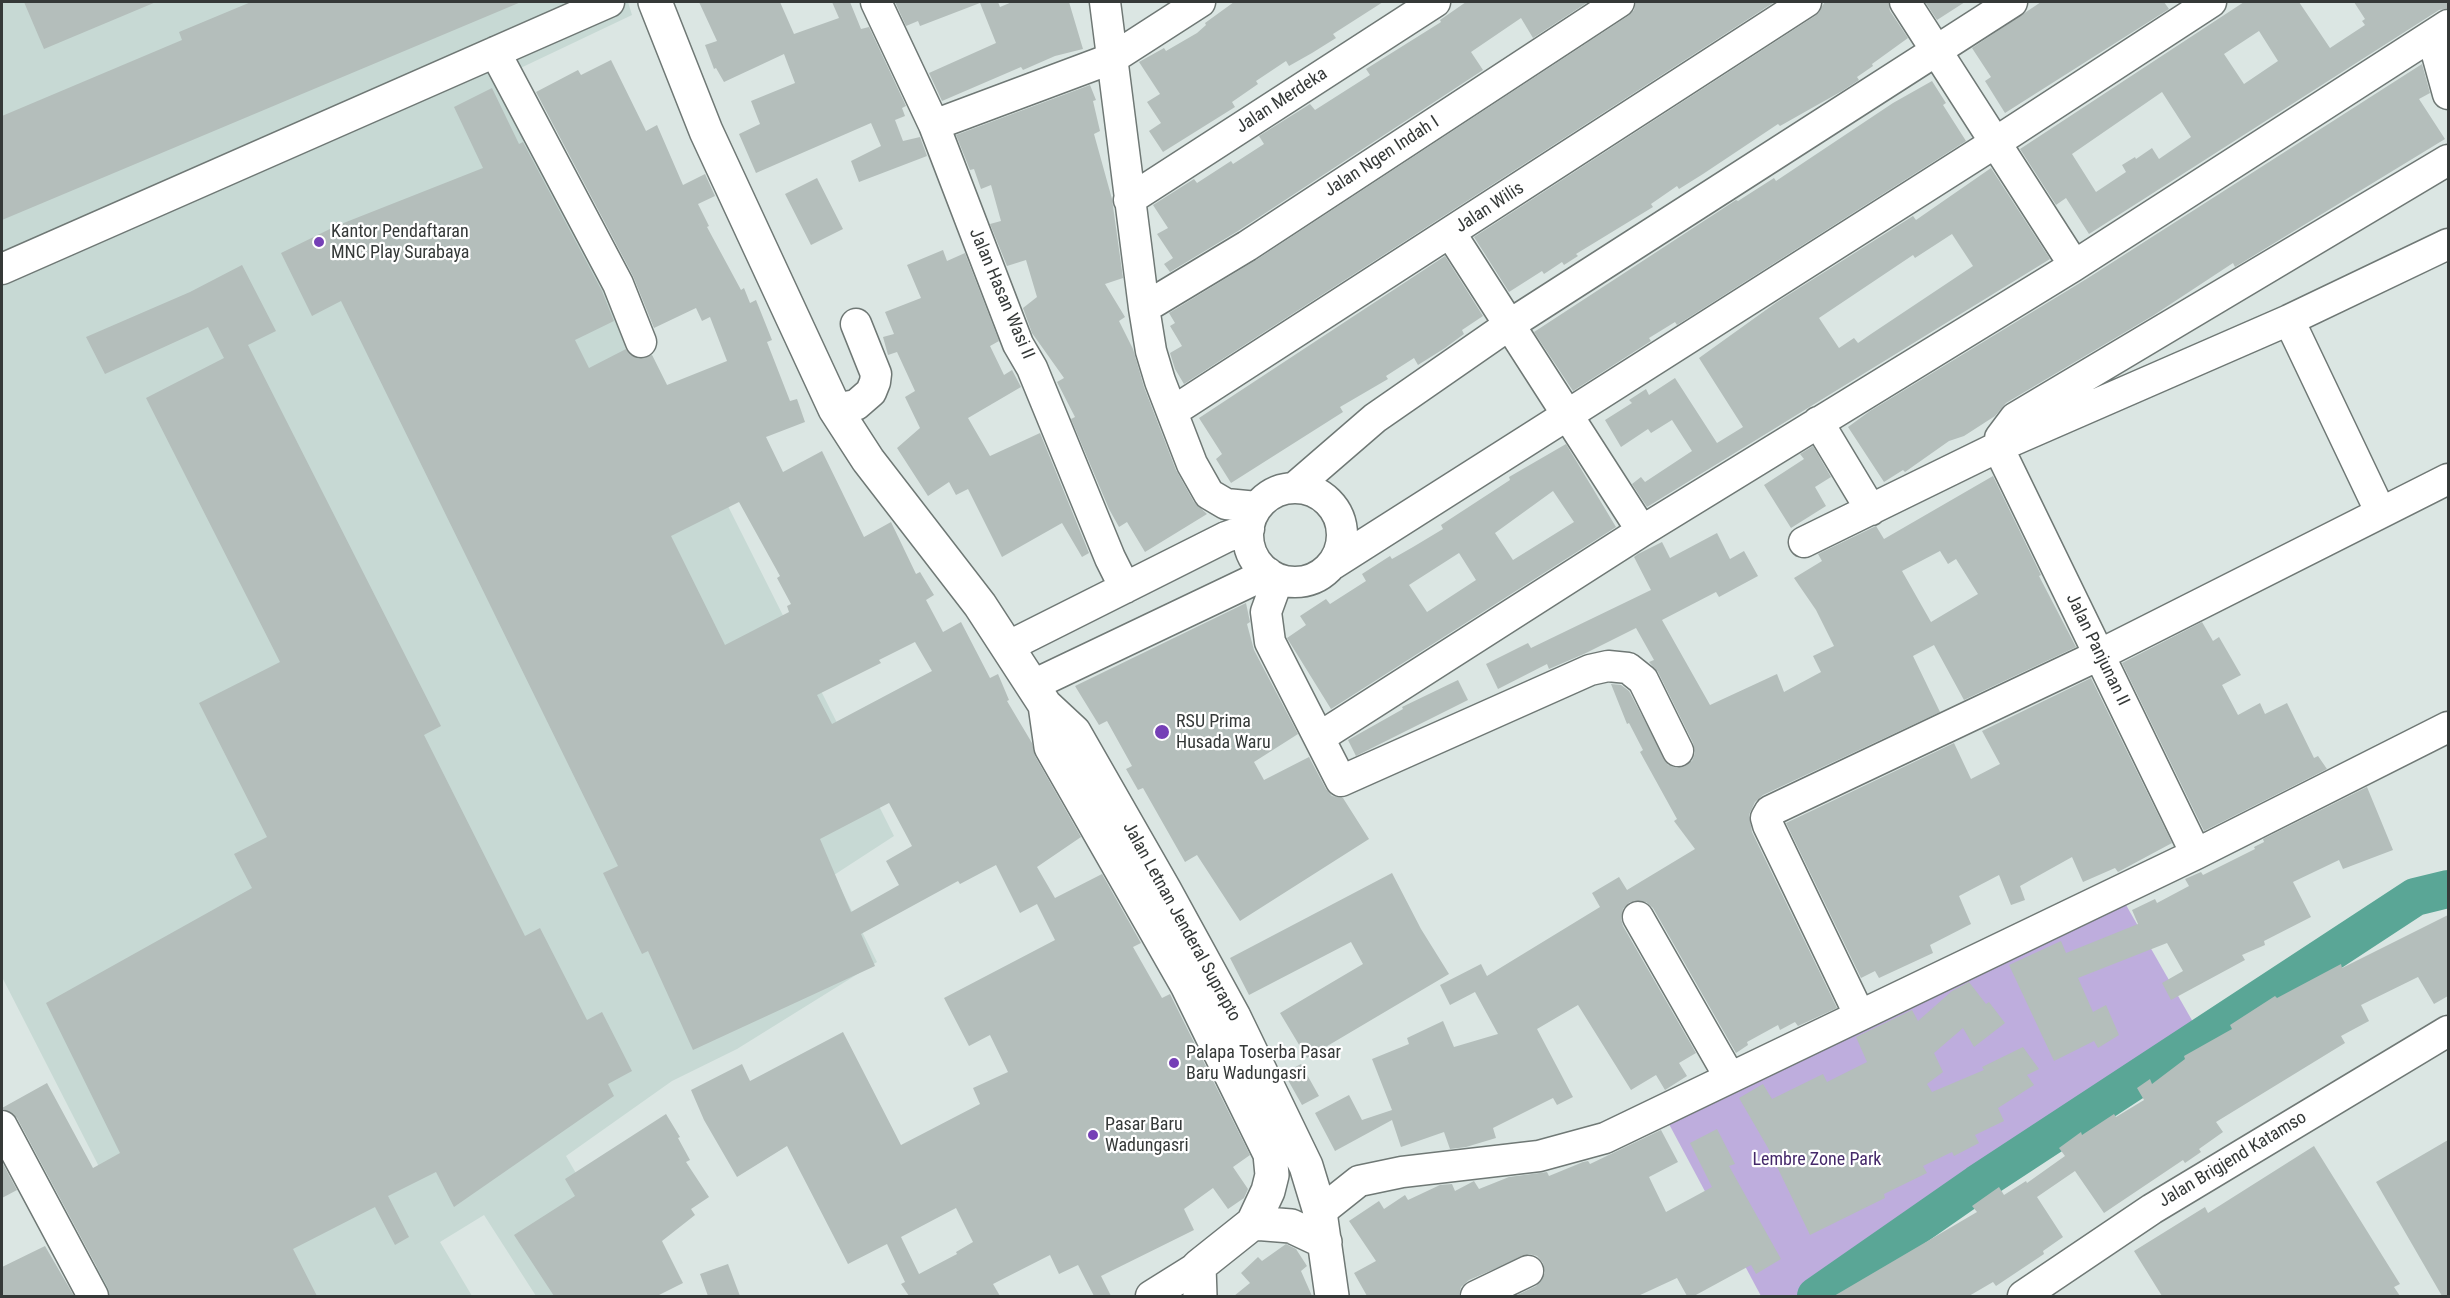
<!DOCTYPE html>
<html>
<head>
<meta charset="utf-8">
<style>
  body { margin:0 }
  #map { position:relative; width:2450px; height:1298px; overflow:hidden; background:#dbe6e3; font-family:"Roboto Condensed",sans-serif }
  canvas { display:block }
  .frame { position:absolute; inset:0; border:3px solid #353938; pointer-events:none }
</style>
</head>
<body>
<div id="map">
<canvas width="2450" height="1298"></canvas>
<div class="frame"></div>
</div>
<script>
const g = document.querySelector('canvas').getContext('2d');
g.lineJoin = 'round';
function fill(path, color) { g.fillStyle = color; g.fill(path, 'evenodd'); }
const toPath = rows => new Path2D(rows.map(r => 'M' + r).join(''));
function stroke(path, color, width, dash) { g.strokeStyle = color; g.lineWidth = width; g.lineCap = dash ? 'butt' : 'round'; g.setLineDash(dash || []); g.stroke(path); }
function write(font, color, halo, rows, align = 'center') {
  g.font = font + ' "Roboto Condensed",sans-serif'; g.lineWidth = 4.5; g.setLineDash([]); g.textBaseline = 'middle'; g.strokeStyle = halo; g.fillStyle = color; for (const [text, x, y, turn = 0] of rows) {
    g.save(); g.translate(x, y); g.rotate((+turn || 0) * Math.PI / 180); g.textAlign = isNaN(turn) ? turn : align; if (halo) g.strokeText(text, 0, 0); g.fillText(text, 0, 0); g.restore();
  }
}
fill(toPath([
  [2,2,628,2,632,15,510,73,894,836,834,875,877,962,737,1049,672,1081,566,1156,646,1294,643,1296,536,1296,484,1215,440,1242,472,1296,108,1296,93,1270,136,1239,2,977]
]), '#c7d9d4');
fill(toPath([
  [2118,891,2201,1036,1814,1296,1761,1296,1662,1111]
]), '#beaddd');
stroke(toPath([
  [1816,1296,1977,1184,2415,897,2448,889]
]), '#5aa696', 38);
fill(toPath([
  [24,2,156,2,44,49],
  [251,2,521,2,2,220,2,116,182,40,179,32],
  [699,2,780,2,794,34,839,18,832,2,850,2,861,29,869,27,906,106,902,108,905,116,895,120,903,141,920,137,927,156,859,182,851,161,881,146,871,123,756,173,739,134,760,124,751,101,795,83,784,54,724,82,716,68,714,69,705,45,717,41],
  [895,2,998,2,1000,7,1012,2,1069,2,1083,49,1055,56,1023,70,1021,67,942,101,929,73,996,43,980,3,920,26,918,21,906,26],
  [1234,2,1383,2,1333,34,1336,38,1312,53,1289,66,1286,61,1256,81,1258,84,1232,102,1235,107,1163,152,1149,131,1161,123,1147,102,1160,94,1139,62,1164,48,1166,51,1197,33,1206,25,1205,23],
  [1466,2,1588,2,1533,38,1521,18,1471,52,1483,70,1238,231,1170,272,1164,264,1173,258,1157,234,1168,228,1153,205,1194,179,1197,183,1231,161,1233,164,1264,144,1259,136,1310,104,1315,110,1370,75,1366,69,1441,22,1440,20],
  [1636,2,1773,3,1184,384,1175,369,1170,353,1182,346,1170,326,1175,323,1169,313,1256,260,1628,16,1634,10],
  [1825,2,1888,2,1890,11,1908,38,1872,64,1873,66,1857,77,1859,80,1842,91,1780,126,1778,124,1703,174,1679,189,1677,186,1651,204,1653,207,1576,254,1578,256,1564,265,1562,262,1544,274,1542,271,1509,292,1474,237,1815,16],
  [1925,2,1965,2,1937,20],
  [2041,2,2164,2,2169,9,2005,113,1985,81,1991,77,1972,48],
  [2244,2,2299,2,2330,48,2365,25,2362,21,2365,19,2354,2,2448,2,2448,8,2439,10,2089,234,2066,198,2056,205,2020,149],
  [2259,31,2278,61,2244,84,2224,54],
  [2162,92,2191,137,2159,159,2152,148,2136,159,2135,157,2122,165,2126,172,2096,192,2072,154],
  [611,60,646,131,657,125,683,185,705,174,715,196,698,204,709,226,707,227,741,290,744,288,750,303,756,300,772,340,767,342,790,401,797,399,805,422,766,437,783,472,822,451,864,537,891,522,916,574,920,572,934,595,926,600,943,632,961,622,990,678,998,674,1009,700,1007,701,1032,743,1035,756,1081,837,1037,867,1055,898,1102,874,1141,943,1133,947,1162,998,1170,994,1250,1155,1233,1167,1248,1189,1244,1198,1228,1209,1213,1188,1184,1209,1194,1230,1101,1276,1111,1296,1094,1296,1078,1265,1059,1274,1050,1255,993,1284,1000,1296,909,1296,901,1284,905,1282,887,1244,848,1264,787,1146,737,1177,704,1120,691,1090,742,1064,750,1081,843,1032,901,1145,980,1104,973,1088,1008,1072,990,1035,969,1046,944,998,1055,940,1037,904,1020,913,996,865,960,884,958,881,861,934,875,966,693,1050,648,951,642,954,603,873,618,866,341,301,312,316,281,253,336,226,483,168,454,107,492,88,519,144,523,142,602,291,614,321,575,340,589,368,626,349,638,359,652,355,667,385,727,361,710,317,702,321,696,308,654,328,633,276,536,92,578,70,581,75],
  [739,502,780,576,777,578,791,604,787,606,789,612,725,645,671,536],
  [915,642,932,671,832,724,817,695,881,663,879,660],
  [889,803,912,846,886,861,899,885,851,912,820,839],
  [956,1208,973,1242,956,1252,957,1254,919,1274,901,1237],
  [2422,64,2430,93,2419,99,2445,139,2235,267,2233,263,2154,315,2006,403,1995,416,1964,436,1949,441,1905,472,1903,470,1884,482,1848,427,1870,411,2088,278],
  [1932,81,1946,103,1943,105,1966,141,1677,325,1675,322,1649,338,1651,341,1573,391,1534,332,1736,200,1738,201,1774,178,1776,181,1893,103],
  [1090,85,1096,100,1093,101,1100,131,1094,134,1112,199,1123,278,1105,284,1125,317,1119,321,1133,349,1144,387,1176,470,1194,502,1207,514,1145,552,1127,522,1119,527,1109,509,1071,419,1075,417,1057,382,1064,378,1032,333,1023,308,1037,297,1026,260,1007,266,990,224,1001,221,991,185,981,189,974,169,970,170,956,135],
  [1991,168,2050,259,1647,507,1632,484,1641,477,1645,482,1692,451,1672,420,1651,433,1648,429,1621,447,1605,420,1632,403,1629,400,1646,389,1649,395,1675,378,1717,443,1743,427,1699,358,1777,302,1913,216,1916,220],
  [1952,234,1973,266,1871,334,1858,343,1854,338,1839,348,1819,318,1913,255,1915,258],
  [817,178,843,229,811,245,785,194],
  [943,250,947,261,965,253,999,341,990,346,1004,375,1012,370,1021,387,968,418,990,456,1040,433,1089,553,1082,557,1062,523,1002,557,968,489,956,495,949,482,928,496,897,448,920,428,905,397,915,391,897,352,888,355,883,337,894,334,885,312,921,298,907,265],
  [1445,256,1483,316,1462,330,1464,334,1445,348,1418,365,1414,358,1386,376,1388,379,1340,407,1343,412,1231,483,1216,459,1222,454,1199,418],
  [242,265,276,331,248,345,441,726,424,735,525,936,540,928,587,1020,602,1012,632,1071,608,1084,614,1096,454,1207,436,1172,388,1196,409,1237,395,1245,375,1207,293,1249,317,1296,110,1296,108,1288,17,1118,2,1108,47,1083,93,1168,120,1153,46,1003,252,888,234,854,267,837,199,703,280,662,146,398,224,358,208,327,105,374,86,337,190,292],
  [1566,444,1616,527,1331,709,1287,638,1306,625,1300,616,1326,599,1330,604,1366,581,1362,574,1390,556,1392,559,1413,547,1443,529,1441,525,1510,480,1509,477],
  [1553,491,1574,522,1513,560,1495,533],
  [1459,553,1476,580,1427,612,1409,585],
  [1813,446,1831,477,1815,487,1826,506,1791,528,1764,485,1804,459,1800,454],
  [1993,476,2041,575,2039,576,2076,647,1964,700,1934,645,1913,656,1940,712,1763,795,1755,802,1749,815,1752,832,1837,1008,1798,1026,1795,1022,1780,1030,1778,1025,1747,1042,1748,1045,1736,1053,1653,908,1646,902,1630,902,1623,909,1621,918,1623,926,1696,1053,1679,1063,1687,1076,1665,1090,1656,1075,1631,1090,1578,1005,1537,1029,1573,1097,1557,1105,1553,1098,1493,1128,1496,1138,1466,1147,1450,1149,1444,1132,1401,1147,1392,1120,1335,1151,1315,1113,1349,1095,1362,1120,1392,1110,1372,1059,1409,1044,1407,1038,1443,1021,1454,1047,1498,1034,1475,992,1450,1005,1440,985,1481,964,1487,976,1600,907,1592,893,1619,877,1627,890,1695,849,1674,821,1677,819,1640,752,1643,750,1629,723,1627,724,1611,684,1621,685,1629,691,1668,765,1677,768,1692,761,1695,753,1693,743,1658,672,1649,662,1654,660,1636,628,1586,653,1549,669,1547,664,1498,689,1486,664,1528,643,1531,648,1651,590,1634,557,1638,554,1662,542,1670,558,1717,533,1730,559,1744,551,1758,576,1719,597,1716,592,1662,620,1710,705,1777,674,1784,692,1821,672,1813,656,1834,646,1816,610,1794,578,1822,561,1818,554,1876,526,1884,539],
  [1940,551,1948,564,1956,559,1978,594,1931,622,1902,571],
  [1246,603,1250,622,1247,624,1254,650,1298,734,1254,762,1264,780,1309,757,1326,789,1332,796,1343,798,1369,839,1240,921,1197,855,1185,862,1143,788,1138,790,1126,769,1132,766,1107,721,1099,725,1075,686],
  [2202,622,2213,641,2219,637,2241,675,2222,685,2238,715,2260,703,2265,714,2287,703,2314,758,2318,756,2327,769,2204,831,2122,663],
  [2091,678,2172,843,2118,872,2115,868,2083,882,2072,857,2020,886,2025,900,2011,905,1999,875,1959,896,1971,924,1930,945,1933,953,1879,978,1875,971,1861,978,1786,823,1954,743,1971,779,2000,764,1982,731],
  [1458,680,1468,700,1356,756,1348,740,1403,709,1402,707],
  [2367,787,2393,850,2343,869,2339,860,2293,882,2311,917,2264,941,2265,945,2242,955,2245,960,2171,1000,2162,983,2183,971,2167,943,2078,978,2093,1012,2106,1005,2119,1035,2098,1048,2094,1041,2054,1061,2009,965,2061,941,2066,953,2138,924,2132,910,2155,899,2157,903,2189,886,2185,879,2201,872,2203,875,2255,849,2254,847,2264,842,2263,839],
  [1392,873,1421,929,1449,974,1307,1058,1280,1013,1363,964,1351,942,1249,995,1230,958],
  [2448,915,2448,996,2434,1004,2418,977,2361,1005,2369,1021,2341,1036,2345,1043,2216,1122,2223,1132,2199,1149,2201,1152,2185,1163,2183,1160,2104,1213,2075,1171,2037,1197,2063,1237,2043,1251,2044,1254,1996,1286,1993,1282,1969,1296,1834,1296,1977,1212,1972,1206,1999,1187,2004,1195,2026,1181,2027,1183,2065,1156,2059,1148,2081,1132,2082,1135,2114,1114,2116,1117,2144,1100,2137,1088,2150,1079,2152,1084,2185,1059,2184,1056,2232,1029,2230,1025,2275,996,2277,998,2341,964,2342,968],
  [1969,982,1986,1004,1989,1002,2005,1023,1974,1047,1963,1028,1934,1053,1943,1072,1927,1084,1932,1092,1984,1070,1982,1067,2023,1047,2039,1069,2027,1075,2034,1085,1998,1108,2004,1121,1975,1135,1979,1143,1954,1156,1952,1152,1923,1166,1927,1173,1884,1194,1885,1198,1810,1235,1768,1148,1739,1098,1763,1084,1772,1099,1823,1074,1827,1082,1867,1062,1856,1037,1912,1010,1918,1021,1952,991],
  [1301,1064,1319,1096,1302,1105,1284,1073],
  [666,1114,680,1137,678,1138,690,1160,686,1162,709,1197,691,1209,695,1215,662,1241,683,1283,657,1296,554,1296,514,1235,575,1196,565,1179],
  [1717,1129,1735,1164,1729,1166,1781,1259,1756,1274,1751,1265,1694,1296,1687,1296,1677,1278,1638,1296,1515,1296,1536,1286,1545,1273,1543,1263,1537,1256,1529,1254,1469,1280,1461,1287,1459,1296,1367,1296,1354,1273,1376,1261,1349,1221,1379,1201,1384,1209,1405,1195,1408,1200,1440,1185,1452,1184,1455,1191,1474,1181,1479,1189,1509,1177,1547,1172,1549,1176,1583,1162,1588,1161,1590,1164,1661,1130,1678,1162,1649,1177,1666,1212,1712,1187,1690,1143],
  [2448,1140,2448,1296,2442,1296,2376,1182],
  [2314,1146,2400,1284,2394,1287,2400,1296,2162,1296,2134,1251,2205,1207,2208,1213],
  [2,1162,17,1190,2,1198],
  [1286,1244,1296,1249,1307,1266,1301,1271,1312,1296,1234,1296,1250,1283,1241,1273,1258,1257,1262,1261],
  [45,1246,74,1296,2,1296,2,1267],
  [728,1264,740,1296,708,1296,700,1274]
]), '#b4bebb');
const minor = toPath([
  [876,2,934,125,1018,344,1032,368,1110,558,1125,588],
  [1105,2,1144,308,1151,351,1160,381,1192,464,1209,494,1226,504,1257,507],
  [1905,2,2074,265],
  [2432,36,2448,94],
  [495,52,618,284,641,342],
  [934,125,1113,58,1200,2],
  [1129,200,1435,2],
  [1451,234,1642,531],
  [2,269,609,2],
  [1144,308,1247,246,1619,2],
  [2289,320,2380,511],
  [835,409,856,405,871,392,875,382,876,374,856,324],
  [1172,412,1806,2],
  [1818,422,1871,510],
  [2000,438,2015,418,2448,160],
  [1998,447,2196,854],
  [1294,488,1375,418,1509,325,2012,2],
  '1248 535a47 47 0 1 1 94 0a47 47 0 1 1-94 0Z',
  [1804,542,1998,447,2289,320,2448,244],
  [1333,564,1990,146,2211,2],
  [1278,579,1266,612,1270,642,1341,781,1590,670,1608,666,1628,668,1643,680,1678,751],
  [1009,646,1226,537,1249,529],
  [1033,685,1268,573],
  [1320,737,1642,531,2072,267,2448,25],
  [1638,917,1729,1076],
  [1859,1014,1768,825,1766,818,1770,811,2099,655,2448,479],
  [2,1126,93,1296],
  [1320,1212,1359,1181,1402,1172,1539,1156,1605,1138,2196,854,2448,727],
  [1151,1296,1199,1266],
  [1476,1296,1528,1271],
  [2023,1296,2152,1209,2448,1031]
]);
const major = toPath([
  [655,2,706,131,835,409,868,460,980,605,1045,705,1074,732,1165,891,1234,1017,1306,1166,1320,1212,1332,1296],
  [1045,705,1051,747,1187,985,1270,1154,1272,1175,1268,1191,1253,1223,1199,1266,1200,1296],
  [1253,1223,1291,1226,1325,1242]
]);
stroke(minor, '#6f7875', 33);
stroke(major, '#6f7875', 36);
stroke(minor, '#fff', 30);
stroke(major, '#fff', 33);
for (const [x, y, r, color] of [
  [319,242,6,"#753fb6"],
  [1162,732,8,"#753fb6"],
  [1174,1063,6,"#753fb6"],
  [1093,1135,6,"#753fb6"]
]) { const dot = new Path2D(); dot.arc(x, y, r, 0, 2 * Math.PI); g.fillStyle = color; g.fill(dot); stroke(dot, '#fff', 2); }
write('18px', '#353938', '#fff', [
  ["Jalan Merdeka",1282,101,-33],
  ["Jalan Ngen Indah I",1382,157,-33],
  ["Jalan Wilis",1490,208,-33],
  ["Jalan Hasan Wasi II",1001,294,67],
  ["Jalan Panjunan II",2097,650,64],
  ["Jalan Letnan Jenderal Suprapto",1181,922,61],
  ["Jalan Brigjend Katamso",2233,1160,-31]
]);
write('18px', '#353938', '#fff', [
  ["Kantor Pendaftaran",331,232],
  ["MNC Play Surabaya",331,253],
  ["RSU Prima",1176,722],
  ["Husada Waru",1176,743],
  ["Palapa Toserba Pasar",1186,1053],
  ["Baru Wadungasri",1186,1074],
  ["Pasar Baru",1105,1125],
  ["Wadungasri",1105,1146]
], 'left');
write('18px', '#45296a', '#fff', [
  ["Lembre Zone Park",1817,1160]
]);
</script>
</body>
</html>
